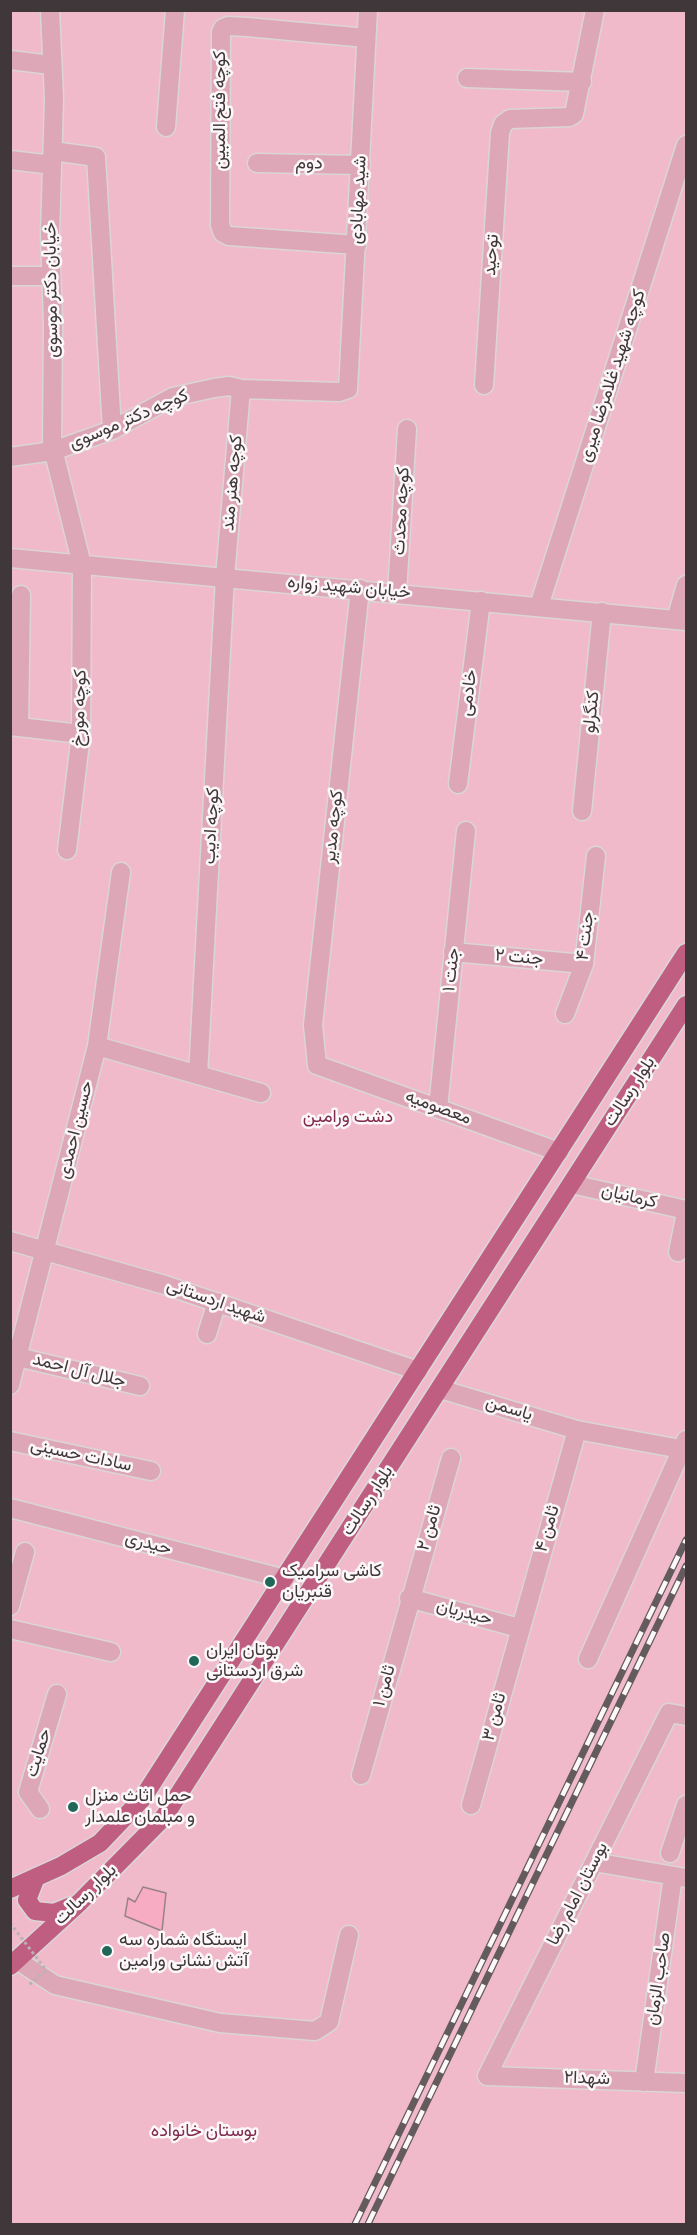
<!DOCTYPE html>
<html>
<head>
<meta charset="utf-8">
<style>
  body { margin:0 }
  #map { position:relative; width:697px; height:2235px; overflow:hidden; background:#fcf8f9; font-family:"Titillium Web",sans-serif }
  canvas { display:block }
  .frame { position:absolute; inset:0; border:12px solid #40373a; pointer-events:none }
</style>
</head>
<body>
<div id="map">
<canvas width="697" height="2235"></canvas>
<div class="frame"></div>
</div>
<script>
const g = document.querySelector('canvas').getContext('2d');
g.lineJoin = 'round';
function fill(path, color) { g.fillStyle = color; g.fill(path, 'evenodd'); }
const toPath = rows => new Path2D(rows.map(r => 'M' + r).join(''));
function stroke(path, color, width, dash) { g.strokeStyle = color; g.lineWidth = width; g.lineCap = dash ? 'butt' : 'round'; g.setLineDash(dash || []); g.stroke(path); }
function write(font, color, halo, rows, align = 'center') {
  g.font = font + ' "Titillium Web",Vazirmatn,sans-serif'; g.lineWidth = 5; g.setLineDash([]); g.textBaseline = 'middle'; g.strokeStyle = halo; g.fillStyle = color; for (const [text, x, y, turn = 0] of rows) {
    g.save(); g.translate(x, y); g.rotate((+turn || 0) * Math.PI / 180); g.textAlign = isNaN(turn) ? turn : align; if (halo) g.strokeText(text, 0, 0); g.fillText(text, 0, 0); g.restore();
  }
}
fill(toPath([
  [11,11,686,11,686,2224,11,2224]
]), '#f0bacb');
const building = toPath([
  [143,1887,166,1893,162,1931,125,1916,128,1898,135,1902,143,1887]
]);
fill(building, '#f7acc4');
stroke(building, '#968287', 1.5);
const minor = toPath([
  [50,10,54,99,50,234,53,324,52,445,82,565,81,734,67,850],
  [10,60,51,65],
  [467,78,582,82],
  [166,127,175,10],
  [53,151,96,157,112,430],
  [10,160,52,165],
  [257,163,361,165],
  [357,245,229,236,223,233,220,225,221,32,223,28,228,26,247,27,366,38],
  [10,276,51,276],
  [484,385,500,133,503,124,510,119,569,117,574,114,595,10],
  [10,457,53,451,112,430,173,397,214,388,229,386,241,389,339,392,348,389,368,10],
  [10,558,686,621],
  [360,589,313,1025,317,1065,559,1152],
  [397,593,407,429],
  [539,606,686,145],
  [676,620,686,585],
  [10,726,81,734],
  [19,727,21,595],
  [458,784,481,601],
  [582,811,602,612],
  [453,952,584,964],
  [565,1014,584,964,596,856],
  [97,1046,261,1093],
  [198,1075,225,577,241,389],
  [438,1108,466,831],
  [572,1184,686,1210],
  [10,1241,165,1285,418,1371],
  [678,1252,686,1213],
  [207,1334,217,1302],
  [18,1357,140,1386],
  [10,1385,97,1046,121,872],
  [440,1389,577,1430,686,1450],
  [10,1441,151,1471],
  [10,1508,285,1579],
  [409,1598,519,1628],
  [10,1606,25,1552],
  [10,1629,111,1652],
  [588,1659,686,1440],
  [686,1716,669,1713,487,2076,686,2083],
  [361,1775,451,1458],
  [471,1805,577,1430],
  [40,1809,28,1792,57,1694],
  [670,1853,686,1805],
  [594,1862,686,1878],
  [17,1960,55,1985,220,2023,315,2031,329,2022,349,1935],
  [644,2082,673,1876]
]);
const major = toPath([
  [36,1877,27,1900,35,1911,54,1913,71,1906],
  [10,1889,61,1866,100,1843,142,1799,686,953],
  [10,1966,80,1902,164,1817,686,1005]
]);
stroke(minor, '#dad5d7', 21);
stroke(major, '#dad5d7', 21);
stroke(minor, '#dea7b7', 18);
stroke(major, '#bf5e81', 18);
const rail = toPath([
  [355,2224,686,1540],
  [368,2224,686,1566]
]);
stroke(rail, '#635b5d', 7);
stroke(rail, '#fcf8f9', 4.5, [14]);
stroke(toPath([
  [10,1923,46,1970,28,1986]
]), '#b9b3b5', 3, [3, 3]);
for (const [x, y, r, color] of [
  [270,1582,6,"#206659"],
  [194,1661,6,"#206659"],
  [73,1807,6,"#206659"],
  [107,1951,6,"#206659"]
]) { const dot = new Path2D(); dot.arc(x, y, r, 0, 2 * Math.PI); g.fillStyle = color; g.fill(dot); stroke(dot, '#fcf8f9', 2); }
write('18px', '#40373a', '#fcf8f9', [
  ["کوچه فتح المبین",221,110,-90],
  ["دوم",309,164,1],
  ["شید مهابادی",359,200,-87],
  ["توحید",492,255,-86],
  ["خیابان دکتر موسوی",52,290,-91],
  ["کوچه شهید غلامرضا میری",613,376,-72],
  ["کوچه دکتر موسوی",129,420,-23],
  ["کوچه هنر مند",233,483,-85],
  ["کوچه محدث",402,511,-87],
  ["خیابان شهید زواره",349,588,5],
  ["خادمی",469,693,-83],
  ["کوچه مورخ",80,708,-88],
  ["کنگرلو",592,712,-84],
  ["کوچه ادیب",212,826,-87],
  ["کوچه مدیر",334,827,-84],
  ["جنت ۴",586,936,-83],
  ["جنت ۲",519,958,5],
  ["جنت ۱",452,970,-84],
  ["بلوار رسالت",630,1092,-57],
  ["معصومیه",438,1108,20],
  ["حسین احمدی",76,1130,-76],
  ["کرمانیان",629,1197,13],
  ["شهید اردستانی",216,1302,19],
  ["جلال آل احمد",79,1371,14],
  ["یاسمن",509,1409,17],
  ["سادات حسینی",81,1456,12],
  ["بلوار رسالت",368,1501,-57],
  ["ثامن ۲",430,1528,-74],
  ["ثامن ۴",548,1529,-74],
  ["حیدری",148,1544,15],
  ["حیدریان",464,1613,15],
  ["ثامن ۱",385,1686,-75],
  ["ثامن ۳",495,1717,-75],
  ["حمایت",39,1753,-73],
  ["بوستان امام رضا",578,1894,-63],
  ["بلوار رسالت",86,1895,-44],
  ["صاحب الزمان",659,1979,-82],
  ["شهدا۲",587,2079,2]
]);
write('18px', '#802b4d', '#fcf8f9', [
  ["دشت ورامین",348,1118],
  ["بوستان خانواده",204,2132]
]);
write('18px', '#40373a', '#fcf8f9', [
  ["کاشی سرامیک",282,1572],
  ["قنبریان",282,1593],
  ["بوتان ایران",206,1651],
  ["شرق اردستانی",206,1672],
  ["حمل اثاث منزل",85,1797],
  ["و مبلمان علمدار",85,1818],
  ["ایستگاه شماره سه",119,1941],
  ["آتش نشانی ورامین",119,1962]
], 'left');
</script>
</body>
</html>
